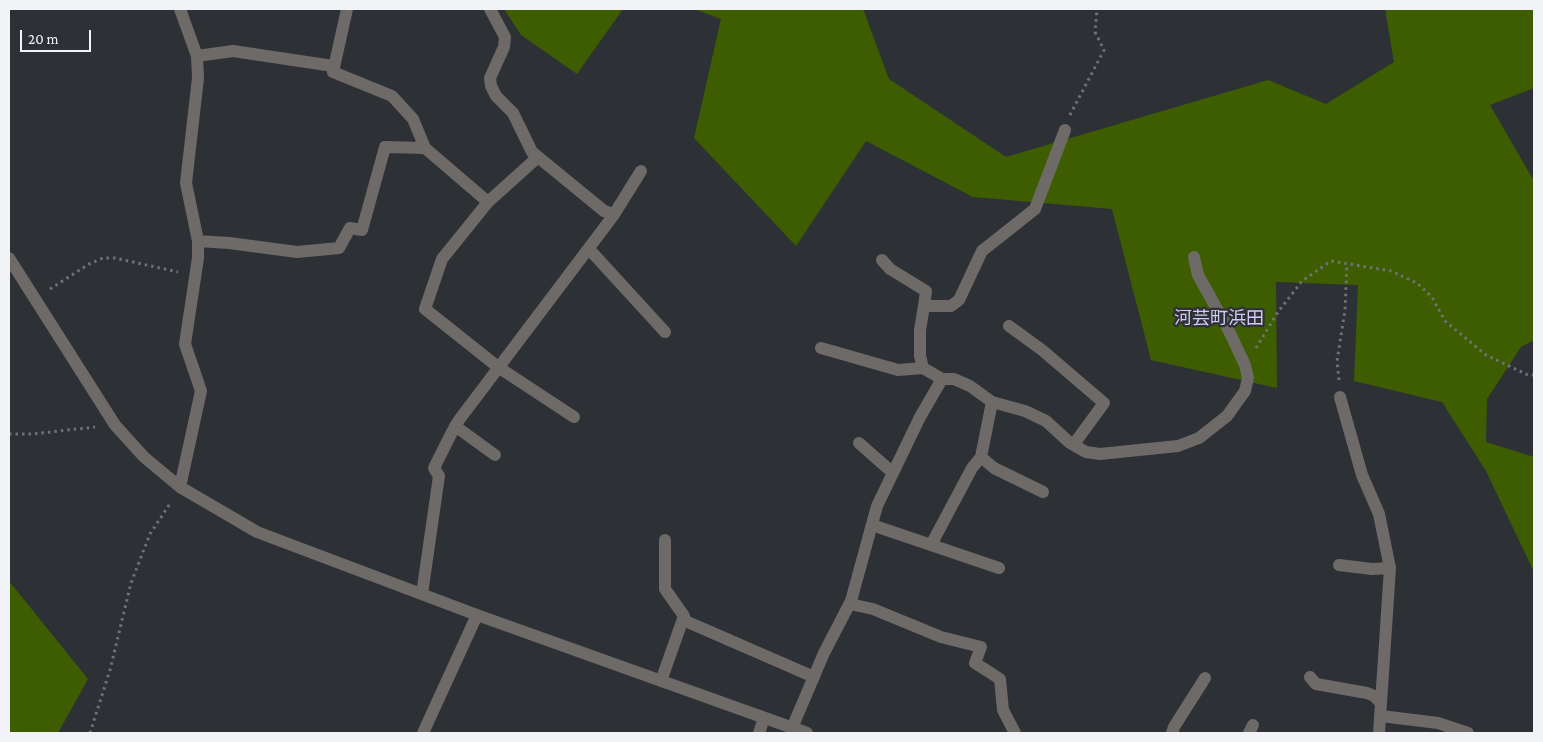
<!DOCTYPE html>
<html>
<head>
<meta charset="utf-8">
<style>
  body { margin:0 }
  #map { position:relative; width:1543px; height:742px; overflow:hidden; background:#2d3136; font-family:"Crimson Pro",serif }
  canvas { display:block }
  .frame { position:absolute; inset:0; border:10px solid #f1f3f6; pointer-events:none }
  .scale { position:absolute; left:20px; top:30px; width:71px; height:22px; box-sizing:border-box; border:2px solid #f1f3f6; border-top:0; padding-left:6px; font-size:15px; line-height:18px; white-space:nowrap; color:#f1f3f6; -webkit-text-stroke:4px #2d3136; paint-order:stroke }
</style>
</head>
<body>
<div id="map">
<canvas width="1543" height="742"></canvas>
<div class="frame"></div>
<div class="scale">20 m</div>
</div>
<script>
const g = document.querySelector('canvas').getContext('2d');
g.lineJoin = 'round';
function fill(path, color) { g.fillStyle = color; g.fill(path, 'evenodd'); }
const toPath = rows => new Path2D(rows.map(r => 'M' + r).join(''));
function stroke(path, color, width, dash) { g.strokeStyle = color; g.lineWidth = width; g.lineCap = dash ? 'butt' : 'round'; g.setLineDash(dash || []); g.stroke(path); }
function write(font, color, halo, rows, align = 'center') {
  g.font = font + ' "Crimson Pro","Noto Sans JP",serif'; g.lineWidth = 4.5; g.setLineDash([]); g.textBaseline = 'middle'; g.strokeStyle = halo; g.fillStyle = color; for (const [text, x, y, turn = 0] of rows) {
    g.save(); g.translate(x, y); g.rotate((+turn || 0) * Math.PI / 180); g.textAlign = isNaN(turn) ? turn : align; if (halo) g.strokeText(text, 0, 0); g.fillText(text, 0, 0); g.restore();
  }
}
fill(toPath([
  [504,9,623,9,577,74,521,35],
  [694,9,863,9,889,79,1006,157,1268,80,1326,104,1394,62,1385,9,1534,9,1534,88,1490,105,1534,181,1534,340,1521,347,1487,399,1486,442,1534,457,1534,572,1486,471,1442,402,1354,381,1358,285,1276,282,1277,388,1151,360,1112,209,973,197,866,141,796,246,694,138,721,19],
  [9,581,88,679,58,733,9,733]
]), '#3e5d00');
stroke(toPath([
  [1070,115,1104,50,1095,32,1097,9],
  [50,289,89,264,103,258,115,258,178,272],
  [1256,348,1278,312,1302,281,1331,261,1391,271,1417,283,1432,297,1445,321,1486,355,1528,375,1534,375],
  [1339,380,1337,361,1345,310,1347,264],
  [9,434,32,434,95,427],
  [90,733,110,670,131,583,150,534,171,502]
]), '#6f7277', 3, [2.5, 4]);
stroke(toPath([
  [180,9,197,56,198,78,186,183,198,241,198,258,185,344,201,391,180,487],
  [347,9,333,72,392,96,413,119,425,148,488,202],
  [490,9,505,37,504,47,490,78,491,86,496,96,513,113,532,152,604,211,614,214],
  [197,56,233,51,333,66],
  [538,157,488,202,442,259,425,309,498,367,574,417],
  [198,241,229,243,297,252,339,248,350,228,362,230,385,147,425,148],
  [589,249,665,332],
  [9,258,115,425,144,457,180,487,257,532,477,615,807,733],
  [882,260,890,269,926,291,924,306],
  [1009,326,1042,350,1104,403,1074,444],
  [821,348,898,370,923,368],
  [942,379,954,379,970,386,992,402,1025,411,1046,421,1070,443,1086,452,1100,454,1178,446,1199,438,1227,416,1245,391,1248,378,1245,365,1228,329,1198,275,1194,257],
  [1340,397,1362,475,1379,514,1390,568,1379,733],
  [455,426,495,455],
  [859,443,893,473],
  [981,457,994,468,1043,492],
  [872,525,999,568],
  [931,545,972,468,981,457,992,402],
  [1339,565,1372,569,1390,568],
  [422,594,439,476,434,468,451,434,459,420,613,216,641,171],
  [850,604,873,609,941,637,981,647,975,663,1000,679,1003,710,1015,733],
  [683,620,814,677],
  [1310,677,1316,684,1367,693,1374,696,1381,703],
  [661,681,684,616,665,589,665,540],
  [1381,716,1438,723,1468,733],
  [792,728,824,653,851,601,877,506,920,417,942,379,923,368,920,356,920,330,924,306,951,306,959,300,982,251,1035,209,1065,130],
  [423,733,477,615],
  [759,733,764,718],
  [1172,733,1174,727,1205,678],
  [1249,733,1253,725]
]), '#6d6a68', 12);
write('18px', '#d3caf6', '#2d3136', [
  ["河芸町浜田",1219,318]
]);
</script>
</body>
</html>
